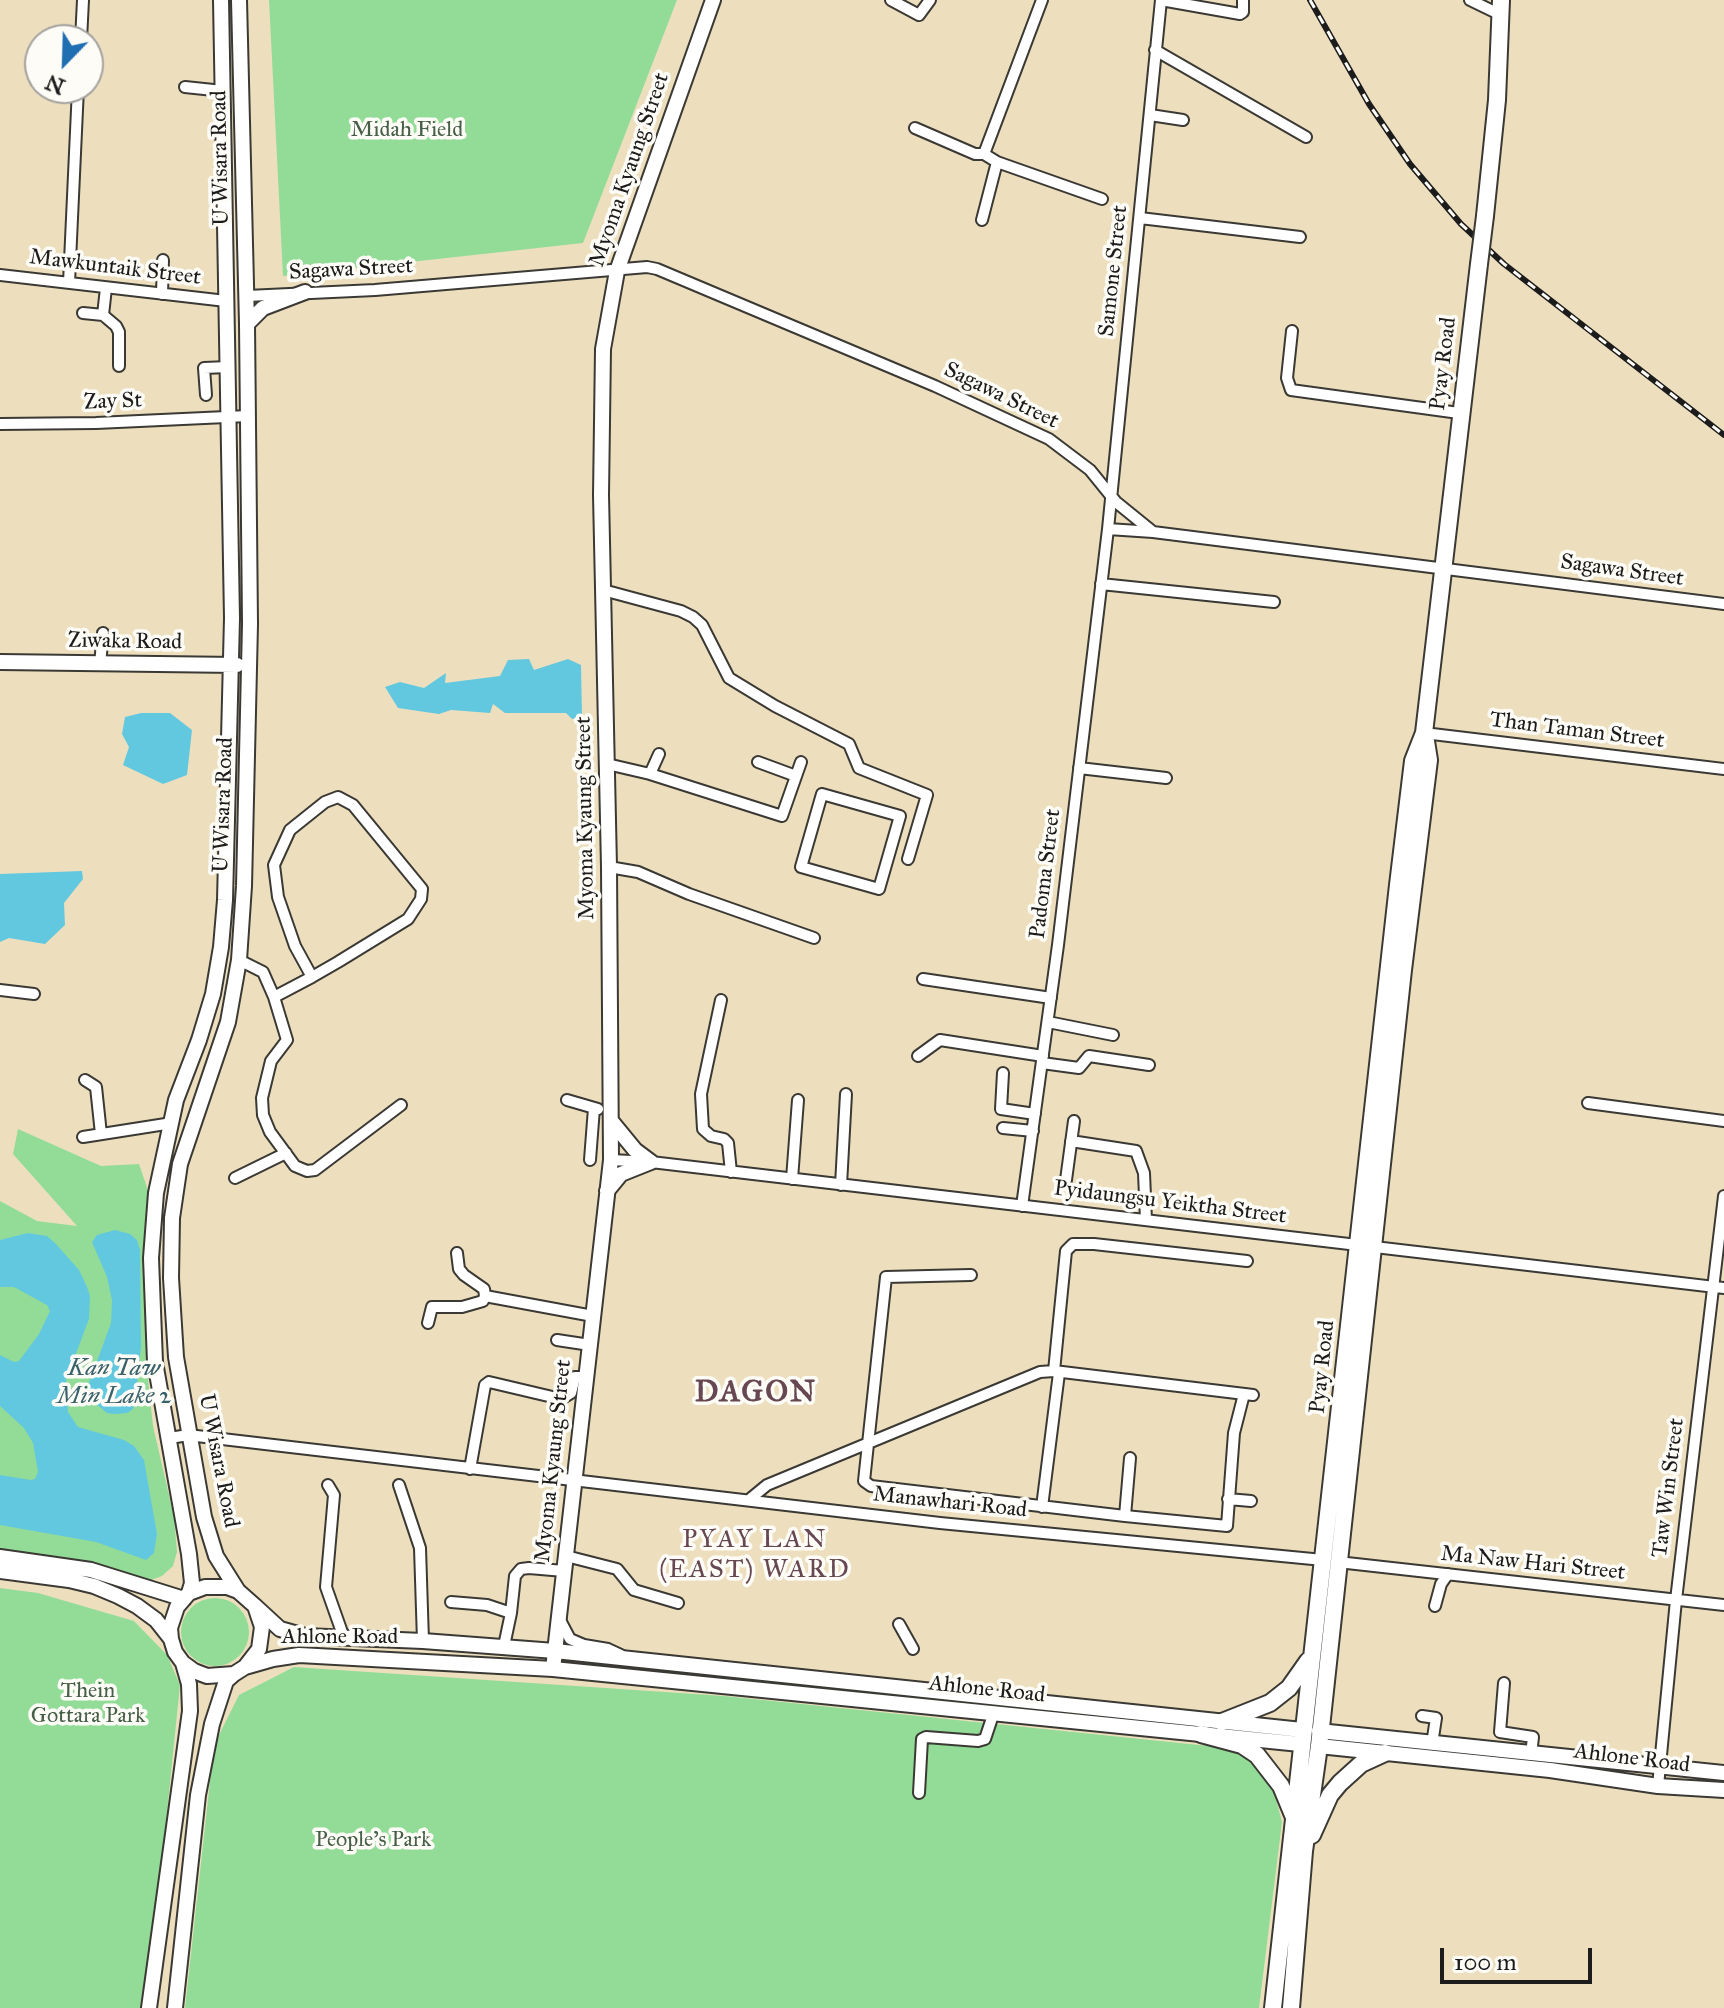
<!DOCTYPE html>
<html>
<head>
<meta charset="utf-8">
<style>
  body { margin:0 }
  #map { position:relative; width:1724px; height:2008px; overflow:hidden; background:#eddfbe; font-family:"IM FELL Great Primer",serif }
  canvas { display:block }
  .north { position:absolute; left:24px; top:24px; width:80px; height:80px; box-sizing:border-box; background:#fdfcf7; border:2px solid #a3a29f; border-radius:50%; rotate:203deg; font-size:22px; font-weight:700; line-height:32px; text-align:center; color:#1c1c1c }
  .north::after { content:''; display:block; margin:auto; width:28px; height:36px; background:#1f6fb2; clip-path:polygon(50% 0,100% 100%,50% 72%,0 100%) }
  .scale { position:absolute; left:1440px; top:1948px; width:152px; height:36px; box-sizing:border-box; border:4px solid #1c1c1c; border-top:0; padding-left:10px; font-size:24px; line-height:28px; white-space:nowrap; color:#1c1c1c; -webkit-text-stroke:6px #fdfcf7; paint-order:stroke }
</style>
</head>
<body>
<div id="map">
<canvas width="1724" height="2008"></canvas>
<div class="north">N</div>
<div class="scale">100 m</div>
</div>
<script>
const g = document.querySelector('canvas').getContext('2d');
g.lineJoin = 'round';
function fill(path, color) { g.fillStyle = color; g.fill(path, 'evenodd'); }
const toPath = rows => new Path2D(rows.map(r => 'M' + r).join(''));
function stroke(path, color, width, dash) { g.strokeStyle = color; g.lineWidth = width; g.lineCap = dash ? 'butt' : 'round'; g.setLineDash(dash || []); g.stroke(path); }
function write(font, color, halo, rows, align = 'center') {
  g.font = font + ' "IM FELL Great Primer",serif'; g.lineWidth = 7; g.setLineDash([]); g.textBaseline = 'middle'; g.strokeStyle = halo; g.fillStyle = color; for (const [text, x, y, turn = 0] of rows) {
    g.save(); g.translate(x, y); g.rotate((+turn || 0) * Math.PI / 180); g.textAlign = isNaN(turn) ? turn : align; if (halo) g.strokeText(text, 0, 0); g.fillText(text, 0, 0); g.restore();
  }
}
fill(toPath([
  [269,0,677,0,583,243,283,276],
  [18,1129,101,1166,139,1164,152,1202,145,1272,146,1360,153,1426,174,1517,177,1552,173,1566,162,1576,146,1582,0,1553,0,1201,37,1221,77,1226,13,1154],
  [0,1588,38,1593,134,1621,167,1655,180,1685,147,2008,0,2008],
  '181 1632a34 34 0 1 1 68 0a34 34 0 1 1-68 0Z',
  [294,1667,724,1696,1238,1749,1271,1780,1282,1822,1259,2008,185,2008,214,1745,239,1695]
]), '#93dc98');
fill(toPath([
  [529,659,534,670,568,659,581,665,582,717,572,719,566,713,505,713,493,704,490,713,451,710,439,714,398,708,385,687,400,682,424,688,446,673,445,683,500,676,508,660],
  [141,713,170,713,192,730,187,775,163,784,123,765,129,747,122,734,125,717],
  [82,871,83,879,64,903,65,925,45,944,9,938,0,942,0,874],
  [115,1230,130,1234,137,1240,140,1250,141,1347,135,1404,132,1410,127,1413,114,1414,107,1413,96,1404,90,1394,89,1383,111,1323,112,1300,107,1277,92,1242,97,1235],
  [28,1233,47,1236,56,1244,79,1270,87,1287,90,1296,89,1319,66,1380,68,1412,78,1427,124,1440,134,1446,144,1460,157,1534,154,1553,146,1560,96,1542,0,1525,0,1475,31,1480,35,1479,38,1472,33,1443,24,1428,0,1406,0,1355,14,1362,19,1361,39,1334,50,1311,47,1305,14,1287,0,1287,0,1240]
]), '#62c8df');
const minor = toPath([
  [891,0,919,15,930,0],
  [1161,0,1240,14,1243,12,1243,0],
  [1470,0,1501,15],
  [81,40,83,0],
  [1155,50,1306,137],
  [185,87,223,91],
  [1150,115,1183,120],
  [915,128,975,154,984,154],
  [997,162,1102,199],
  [1140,218,1300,237],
  [982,220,997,162,984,154,1042,0],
  [0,275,226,301],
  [69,283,78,88],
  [106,288,103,315,116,326,119,332,119,366],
  [162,294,163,260],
  [247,296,375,290,647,267,657,269,935,386,1049,439,1090,470,1116,502,1153,532],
  [83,313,103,315],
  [1292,331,1287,378,1291,390,1459,413],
  [206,395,204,368,228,367],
  [0,424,96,423,248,416],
  [1108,529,1153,532,1724,604],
  [1101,584,1274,602],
  [603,590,681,611,693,617,702,625,729,678,775,706,849,744,859,768,927,795,908,859],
  [100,664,103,633],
  [1424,733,1724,769],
  [758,762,796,776],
  [607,764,650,774,782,816,801,762],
  [1079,768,1166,778],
  [650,774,659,754],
  [822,794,900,816,879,889,801,867,822,794],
  [609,867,638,872,689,894,814,938],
  [239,960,263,972,274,997,287,1040,271,1061,262,1098,263,1115,270,1132,295,1166,307,1171,315,1170,401,1105],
  [923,979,1051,998],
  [0,990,34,994],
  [274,997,312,977,338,962,408,919,421,899,422,889,353,805,338,797,325,802,290,830,274,865,278,897,295,946,312,977],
  [721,1000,701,1094,703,1129,711,1136,724,1139,728,1143,731,1172],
  [1048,1022,1113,1035],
  [918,1056,940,1040,1043,1056],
  [1042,1063,1079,1068,1089,1056,1149,1065],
  [1003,1073,1001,1109,1035,1114],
  [85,1080,96,1087,101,1134],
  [567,1100,598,1109],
  [1588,1103,1724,1121],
  [1003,1128,1033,1131],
  [83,1137,172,1123],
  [1071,1141,1136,1151,1144,1173,1146,1220],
  [590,1160,594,1108],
  [611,1160,651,1162,1724,1288],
  [235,1178,286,1153],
  [792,1179,798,1100],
  [1066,1180,1074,1121],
  [841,1185,846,1094],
  [1022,1206,1058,945,1108,529,1161,0],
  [457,1253,459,1269,464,1275,484,1289,485,1296],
  [971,1275,886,1277,864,1481,871,1486,1125,1516],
  [485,1296,593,1316],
  [428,1323,432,1307,462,1307,483,1301,485,1296],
  [557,1340,590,1345],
  [1054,1371,1066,1251,1073,1244,1094,1244,1247,1261],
  [170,1438,188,1435,940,1523,1323,1560],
  [1130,1458,1125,1516,1227,1526,1234,1433,1244,1394],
  [470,1469,485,1385,489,1382,561,1399,571,1393,575,1377,586,1377],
  [328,1485,334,1495,326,1587,344,1638],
  [399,1485,420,1548,423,1641],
  [750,1499,767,1485,1040,1372,1054,1371,1253,1395],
  [1228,1499,1251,1501],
  [1042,1507,1059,1373],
  [566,1556,617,1569,634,1590,678,1603],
  [1338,1562,1724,1605],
  [451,1602,487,1605,511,1613],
  [1435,1606,1441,1584,1448,1574],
  [560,1620,570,1639,584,1645,608,1649,621,1655],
  [899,1624,913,1649],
  [504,1646,511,1613,515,1576,521,1569,529,1568,564,1571],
  [1504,1683,1500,1732,1533,1737,1531,1755],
  [1422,1716,1436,1718,1432,1744],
  [1658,1786,1676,1600,1724,1196],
  [919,1793,922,1739,926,1737,978,1741,985,1739,994,1712]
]);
const major = toPath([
  [247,324,263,308,305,292],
  [0,662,237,665],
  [612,1122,635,1150,651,1162],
  [607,1191,621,1174,651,1162],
  [0,1557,91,1570,184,1599],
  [0,1571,69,1580,94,1586,118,1596,137,1606,156,1620,171,1639,175,1652,183,1663,194,1671,207,1676,234,1674,245,1667,259,1649,262,1627,255,1606,238,1591,227,1587,205,1587,189,1593,177,1607,170,1628,171,1639],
  [238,1591,216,1556,204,1517,176,1357,171,1278,172,1218,180,1164,228,1022,239,960,244,886,250,624,247,324,239,0],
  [189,1593,192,1583,189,1554,155,1362,151,1258,156,1193,176,1100,199,1040,213,994,221,947,225,900,232,618,221,0],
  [255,1606,280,1629,305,1636,423,1641,555,1651,1302,1730],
  [245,1667,273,1659,299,1655,553,1669,1300,1744],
  [553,1669,611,1160,609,867,601,495,603,349,617,271,713,0],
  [1319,1731,1724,1773],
  [1319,1746,1550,1770,1658,1786,1724,1790],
  [149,2008,190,1711,189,1684,183,1663],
  [175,2008,198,1795,212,1724,226,1681,234,1674]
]);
const highway = toPath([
  [1485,216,1497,100,1501,0],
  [1222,1722,1270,1703,1289,1688,1308,1661],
  [1201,1734,1242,1745,1257,1755,1281,1786,1293,1815],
  [1312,1835,1330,1795,1340,1783,1361,1764,1385,1753],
  [1273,2008,1398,885,1413,761,1424,733,1479,264],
  [1291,2008,1304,1851,1319,1746,1403,970,1429,760,1425,735]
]);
stroke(minor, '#3b3934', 14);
stroke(major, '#3b3934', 18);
stroke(highway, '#3b3934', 20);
stroke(minor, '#fff', 10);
stroke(major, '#fff', 14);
stroke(highway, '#fff', 16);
const rail = toPath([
  [1310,0,1369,104,1410,164,1461,224,1504,264,1724,435]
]);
stroke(rail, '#1c1c1c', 6);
stroke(rail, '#fdfcf7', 3, [9]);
const highwayBridge = toPath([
  [1479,264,1485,216]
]);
stroke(highwayBridge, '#3b3934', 20, []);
stroke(highwayBridge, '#fff', 16);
write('22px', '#465f47', '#fdfcf7', [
  ["Midah Field",407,131],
  ["Thein",88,1692],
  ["Gottara Park",88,1717],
  ["People's Park",373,1841]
]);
write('22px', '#1c1c1c', '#fdfcf7', [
  ["U Wisara Road",221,158,-91],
  ["Myoma Kyaung Street",630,170,-71],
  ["Mawkuntaik Street",115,268,7],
  ["Sagawa Street",351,270,-3],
  ["Samone Street",1114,271,-84],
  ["Pyay Road",1444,364,-83],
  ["Sagawa Street",1001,396,26],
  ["Zay St",113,402,-2],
  ["Sagawa Street",1622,571,8],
  ["Ziwaka Road",125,642,1],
  ["Than Taman Street",1577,731,7],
  ["U Wisara Road",224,805,-88],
  ["Myoma Kyaung Street",586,818,-91],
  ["Padoma Street",1046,874,-83],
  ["Pyidaungsu Yeiktha Street",1170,1203,7],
  ["Pyay Road",1323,1367,-84],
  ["U Wisara Road",218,1461,79],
  ["Myoma Kyaung Street",554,1461,-84],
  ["Taw Win Street",1669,1488,-83],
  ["Manawhari Road",950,1503,6],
  ["Ma Naw Hari Street",1533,1564,6],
  ["Ahlone Road",340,1638],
  ["Ahlone Road",987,1690,6],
  ["Ahlone Road",1632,1759,7]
]);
write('italic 24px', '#38616a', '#fdfcf7', [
  ["Kan Taw",114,1369],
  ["Min Lake 2",114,1397]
]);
g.letterSpacing = '2px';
write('26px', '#674852', '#fdfcf7', [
  ["PYAY LAN",755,1541],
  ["(EAST) WARD",755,1571]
]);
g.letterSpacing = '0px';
g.letterSpacing = '2px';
write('bold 30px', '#674852', '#fdfcf7', [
  ["DAGON",756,1394]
]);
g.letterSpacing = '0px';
</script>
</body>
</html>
